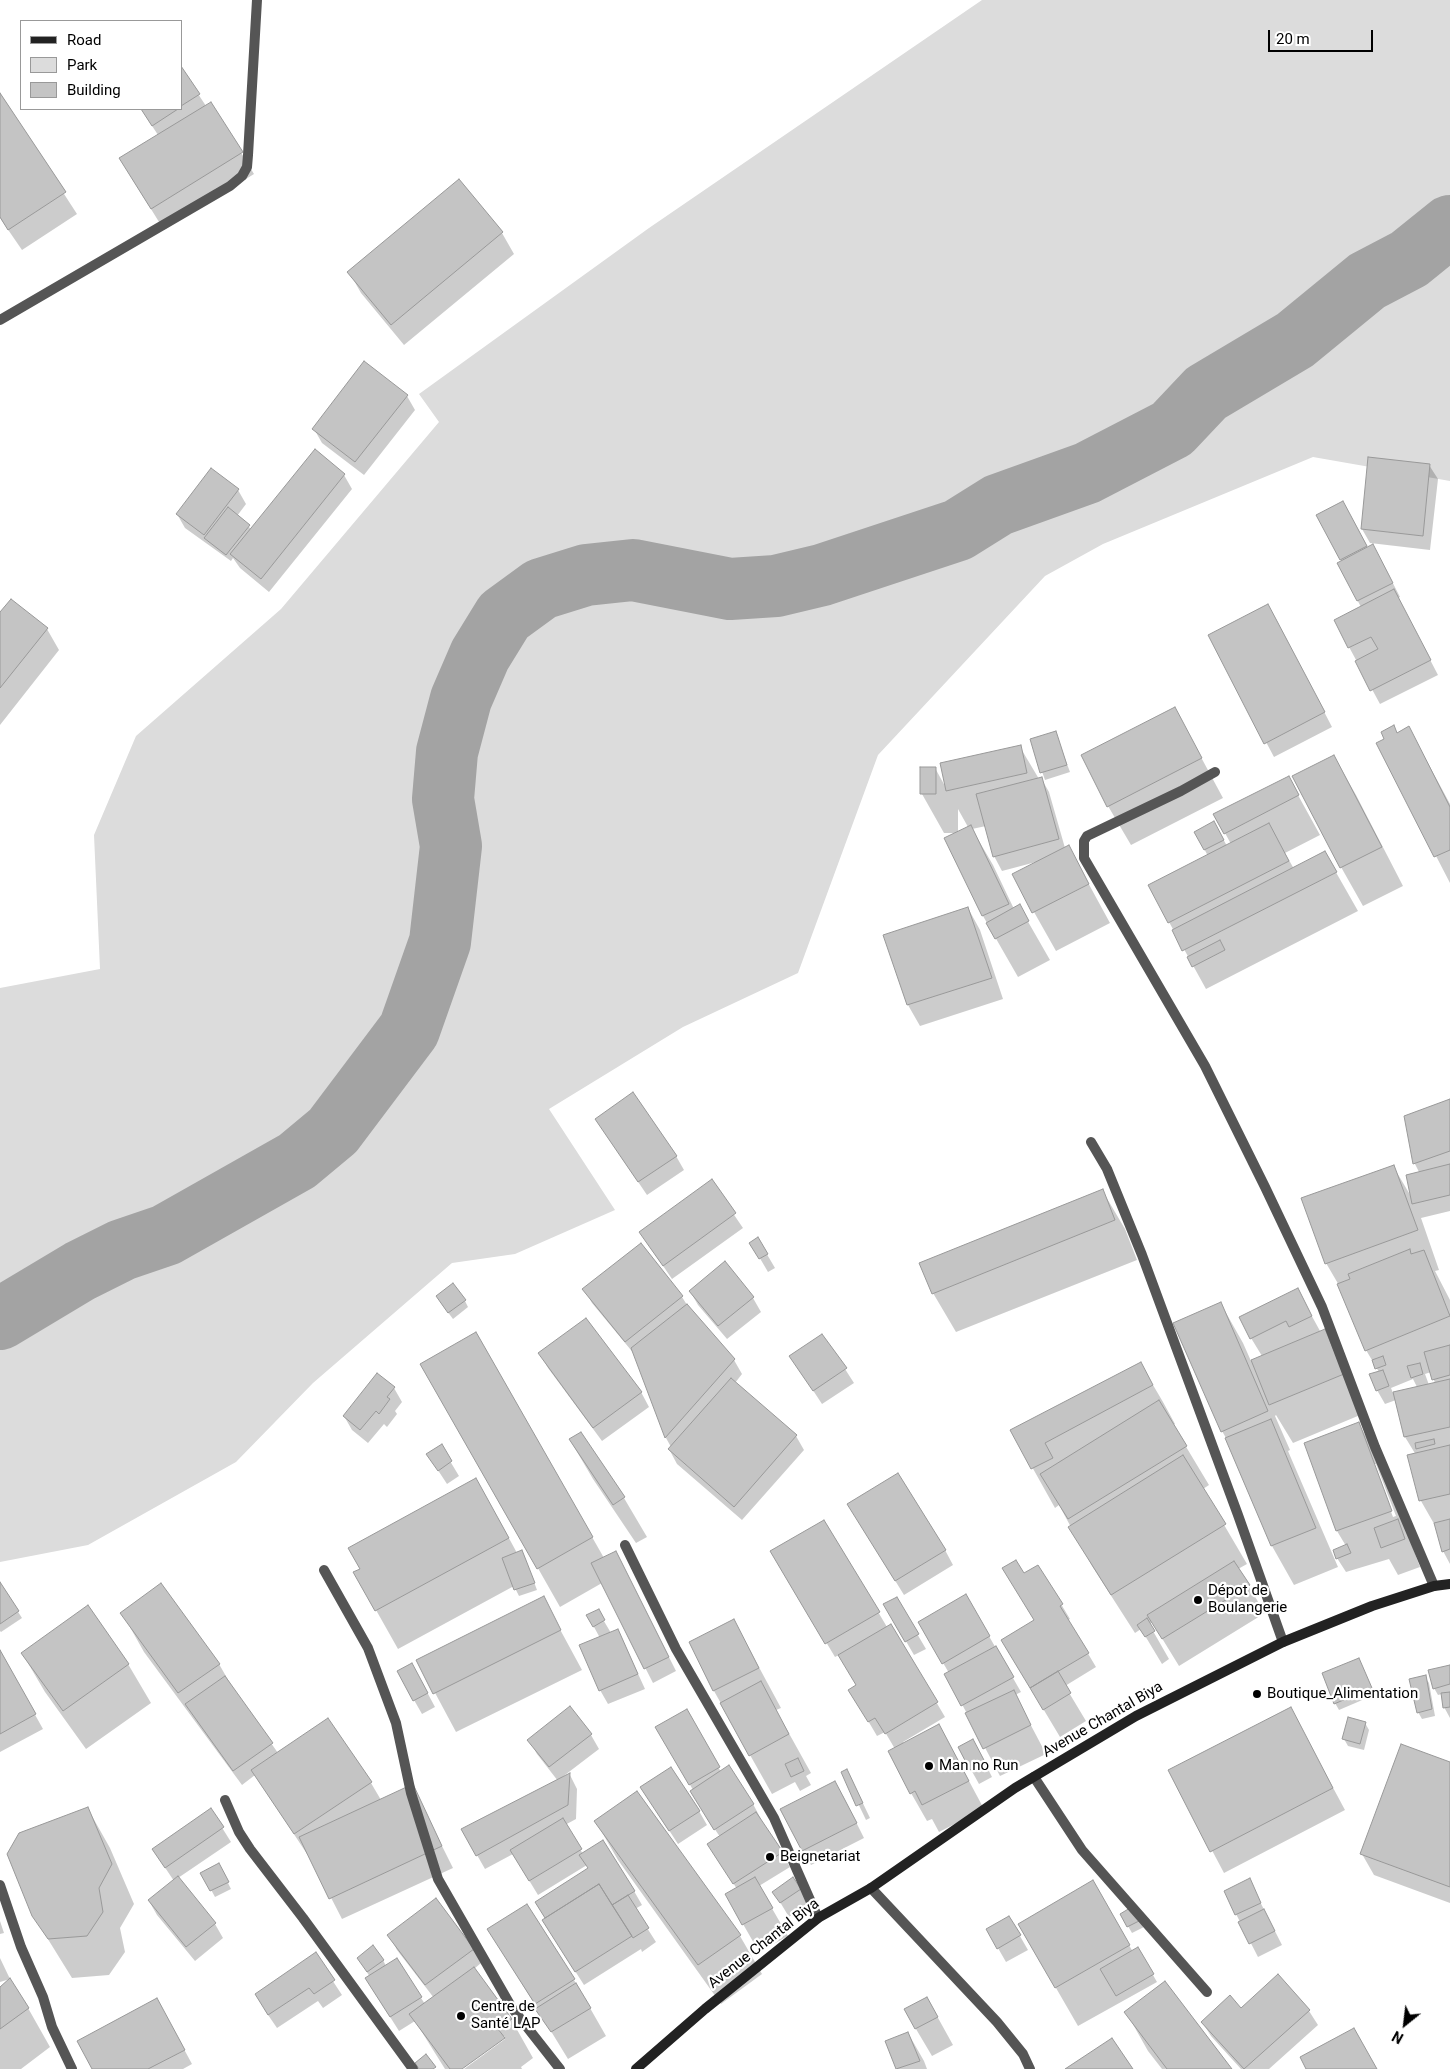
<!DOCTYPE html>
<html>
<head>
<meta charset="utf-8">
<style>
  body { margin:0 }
  #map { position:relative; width:1450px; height:2069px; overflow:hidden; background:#fff; font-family:Roboto,sans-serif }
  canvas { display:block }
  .legend { position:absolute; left:20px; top:20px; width:162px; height:90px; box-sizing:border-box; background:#fff; border:1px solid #999; margin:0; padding:6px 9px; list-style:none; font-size:15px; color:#000 }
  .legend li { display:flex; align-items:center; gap:10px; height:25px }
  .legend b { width:25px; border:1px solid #999 }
  .north { position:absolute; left:1380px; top:1999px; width:50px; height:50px; -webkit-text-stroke:4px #fff; paint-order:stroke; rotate:209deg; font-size:14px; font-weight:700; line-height:20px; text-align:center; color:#000 }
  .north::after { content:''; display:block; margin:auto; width:18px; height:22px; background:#000; clip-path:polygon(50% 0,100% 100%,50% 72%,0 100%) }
  .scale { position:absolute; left:1268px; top:30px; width:105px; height:22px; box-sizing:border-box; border:2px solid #000; border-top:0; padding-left:6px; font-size:15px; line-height:18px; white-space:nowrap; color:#000; -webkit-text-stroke:4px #fff; paint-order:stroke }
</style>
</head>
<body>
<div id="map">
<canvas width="1450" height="2069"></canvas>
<ul class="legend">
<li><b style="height:6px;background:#222"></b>Road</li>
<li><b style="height:14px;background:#dcdcdc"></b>Park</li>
<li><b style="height:14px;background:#c4c4c4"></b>Building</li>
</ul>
<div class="north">N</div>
<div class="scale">20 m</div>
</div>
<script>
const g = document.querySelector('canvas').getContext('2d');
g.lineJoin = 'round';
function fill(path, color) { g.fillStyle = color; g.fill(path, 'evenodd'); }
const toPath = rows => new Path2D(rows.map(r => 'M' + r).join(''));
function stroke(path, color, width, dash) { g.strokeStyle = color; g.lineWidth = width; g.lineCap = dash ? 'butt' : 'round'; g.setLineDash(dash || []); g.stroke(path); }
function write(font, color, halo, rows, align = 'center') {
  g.font = font + ' Roboto,sans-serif'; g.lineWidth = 4.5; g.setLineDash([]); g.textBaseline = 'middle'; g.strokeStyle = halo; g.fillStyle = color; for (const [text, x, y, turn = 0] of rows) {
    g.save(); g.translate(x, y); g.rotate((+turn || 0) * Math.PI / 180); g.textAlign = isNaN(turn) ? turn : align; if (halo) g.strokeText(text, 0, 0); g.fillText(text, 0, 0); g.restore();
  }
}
fill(toPath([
  [982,0,1450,0,1450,481,1313,457,1103,544,1045,576,878,755,798,973,683,1027,549,1109,615,1210,515,1254,452,1263,313,1383,236,1462,88,1545,0,1562,0,988,100,969,94,835,136,736,281,609,439,422,419,394,649,228]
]), '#dcdcdc');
fill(toPath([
  [181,68,206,106,211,103,254,174,164,230,133,180,158,135,141,109,181,109],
  [0,95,77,214,22,250,0,218],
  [502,233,514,254,404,345,361,293,349,272],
  [407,396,415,410,364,475,322,443,314,429],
  [1369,459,1429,465,1438,479,1430,550,1370,543,1362,529],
  [344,475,352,489,269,592,240,568,233,558,231,561,185,528,177,514,238,490,246,504,237,516,251,529],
  [1318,515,1351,516,1368,548,1381,560,1400,597,1398,598,1438,675,1380,704,1349,647,1361,607,1338,564,1342,562],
  [0,614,47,629,59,650,0,725],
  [1276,619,1332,727,1274,757,1209,635],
  [1175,709,1223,798,1131,845,1108,806],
  [1409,728,1450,804,1450,883,1378,744],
  [1055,732,1070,772,1045,780,1031,740],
  [1020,747,1039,779,1041,778,1049,792,1065,848,1068,846,1110,923,1056,951,1034,912,1036,862,1002,871,994,856,986,826,972,829,993,865,1014,909,1019,906,1050,960,1018,977,983,916,946,838,957,833,944,833,922,794,935,768,945,786],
  [958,809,968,827,958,832],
  [1334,756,1356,795,1403,886,1363,906,1341,867],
  [1288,777,1320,835,1285,853,1294,869,1325,853,1358,911,1206,989,1169,922,1208,856,1195,832,1222,837,1227,846,1231,844,1225,833],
  [968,908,980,930,1003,999,920,1026,908,1005],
  [1450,1100,1450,1211,1421,1218,1439,1270,1435,1271,1450,1300,1450,1564,1443,1551,1437,1529,1421,1501,1408,1456,1416,1455,1405,1437,1396,1400,1385,1404,1377,1390,1379,1372,1366,1350,1340,1287,1326,1263,1393,1166,1412,1198,1419,1172,1415,1164,1406,1116],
  [1431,1372,1435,1383,1429,1385,1425,1374],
  [1413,1379,1417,1387,1393,1393,1391,1388],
  [605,1133,676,1156,684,1170,647,1195],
  [711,1181,743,1228,672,1279,640,1232],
  [1102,1190,1125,1229,1137,1260,956,1332,933,1293],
  [758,1239,775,1268,768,1272,751,1243],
  [640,1244,682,1297,689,1308,734,1360,742,1374,735,1383,796,1436,804,1450,742,1520,677,1464,669,1449,671,1447,666,1438,635,1355,592,1303,584,1289],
  [1297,1289,1365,1413,1293,1443,1276,1415,1275,1416,1290,1450,1288,1451,1338,1567,1294,1585,1272,1546,1230,1445,1222,1431,1221,1304,1243,1343,1251,1361,1262,1356,1251,1338],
  [690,1291,753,1298,761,1312,727,1339,698,1305],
  [465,1301,468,1307,453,1319,441,1303],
  [476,1333,604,1558,616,1552,676,1671,653,1683,602,1583,560,1607,422,1364],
  [540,1354,641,1392,649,1407,602,1441,548,1368],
  [791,1357,845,1369,854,1383,822,1404],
  [1140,1363,1163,1402,1175,1424,1173,1425,1209,1485,1203,1489,1247,1564,1238,1569,1265,1613,1179,1666,1152,1622,1149,1624,1169,1659,1162,1664,1141,1629,1135,1633,1092,1566,1059,1505,1055,1508,1012,1431],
  [394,1388,402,1402,395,1411,397,1414,387,1427,384,1424,368,1443,352,1430,344,1416],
  [1359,1424,1381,1463,1420,1567,1398,1575,1389,1559,1346,1572,1337,1558,1346,1546,1337,1531,1305,1443],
  [1373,1464,1376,1464,1396,1516,1393,1517],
  [581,1433,624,1498,647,1537,636,1543,593,1479,570,1440],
  [441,1446,459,1476,447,1484,428,1455],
  [498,1518,517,1553,522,1552,525,1558,537,1590,519,1596,514,1586,398,1649,376,1610],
  [857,1519,945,1550,953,1565,904,1595],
  [824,1521,887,1627,891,1625,945,1717,903,1742,904,1744,939,1725,984,1809,939,1832,932,1819,927,1821,911,1793,895,1749,885,1732,877,1736,850,1690,857,1686,839,1655,835,1657,772,1552],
  [1024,1574,1061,1604,1070,1619,1068,1620,1096,1667,1065,1686,1086,1721,1060,1737,1002,1640,1035,1620],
  [0,1584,22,1618,1,1632,0,1631],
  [966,1596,1021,1692,1015,1695,1046,1754,1000,1776,946,1674,949,1673,919,1622],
  [543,1598,582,1670,456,1732,418,1661],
  [896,1598,926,1649,914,1655,885,1605],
  [598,1611,611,1633,618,1630,645,1689,608,1704,600,1690,600,1638,588,1616],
  [122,1613,219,1664,235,1692,278,1753,371,1783,381,1800,412,1786,453,1868,342,1919,308,1853,307,1854,255,1775,242,1785,144,1652],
  [734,1621,781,1708,776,1710,811,1773,806,1776,811,1785,800,1791,795,1782,772,1794,714,1691,690,1643],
  [0,1652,43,1729,0,1752],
  [22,1653,128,1664,151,1703,86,1749,45,1692],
  [1359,1659,1374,1695,1339,1710,1335,1703],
  [1450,1666,1450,1718,1444,1707,1442,1694,1438,1695,1434,1688],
  [1425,1677,1429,1683,1435,1716,1422,1719,1418,1712],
  [420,1679,435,1707,422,1714,414,1700],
  [686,1711,721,1772,753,1804,761,1819,760,1819,790,1867,759,1886,788,1936,759,1952,743,1924,737,1889,717,1858,720,1837,699,1805,693,1790,657,1727],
  [1365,1723,1369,1730,1364,1750,1348,1746,1344,1739],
  [1302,1730,1345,1810,1224,1873,1170,1771],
  [591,1735,599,1749,561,1778,570,1775,577,1789,576,1819,565,1825,583,1854,634,1891,642,1905,635,1909,656,1942,642,1952,641,1949,584,1985,552,1935,546,1919,536,1903,589,1869,587,1865,538,1895,513,1854,485,1869,477,1855,558,1781,537,1754,529,1740],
  [959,1748,981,1755,992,1777,979,1784],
  [1450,1763,1450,1903,1374,1875,1362,1854],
  [847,1770,870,1818,866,1820,843,1772],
  [843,1796,864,1838,811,1865,782,1809],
  [650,1801,699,1811,707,1825,678,1844],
  [88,1809,110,1848,134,1904,120,1928,125,1952,109,1975,72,1978,33,1915],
  [211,1810,231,1842,178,1878,215,1924,223,1938,195,1961,157,1915,149,1901,174,1881,162,1863],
  [596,1822,740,1936,762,1974,721,2004,618,1860],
  [222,1871,231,1889,215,1897,202,1873],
  [1249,1880,1282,1945,1258,1957,1236,1914],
  [1092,1882,1133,1952,1138,1949,1157,1982,1078,2026,1019,1924],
  [800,1889,808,1903,789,1917,774,1892],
  [527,1906,574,1980,606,2036,568,2059,497,1943],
  [1134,1907,1146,1926,1132,1933,1121,1914],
  [1009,1917,1028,1950,1006,1962,987,1929],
  [0,1921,4,1933,0,1934],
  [389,1935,473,1949,481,1963,474,1969,511,2019,533,2058,521,2067,522,2069,464,2069,505,2039,505,2036,460,2069,445,2069,415,2021,399,2031,366,1979,370,1977,358,1958,383,1960,386,1966,421,1998,425,2004,434,1998,397,1950],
  [315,1954,342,1995,323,2008,318,2001,277,2028,264,2009],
  [0,1958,10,1979,0,1982],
  [1278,1976,1309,2011,1318,2025,1269,2069,1241,2069,1211,2036,1202,2022,1241,2009],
  [0,1989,28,2008,50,2047,21,2069,0,2069],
  [927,1998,953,2045,932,2056,916,2029],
  [1126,2012,1230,2069,1162,2069,1148,2051],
  [165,2014,192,2064,183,2069,93,2069],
  [908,2033,924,2061,927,2069,897,2069,886,2042]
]), '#0003');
stroke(toPath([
  [0,1319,80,1271,122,1250,166,1235,297,1161,333,1131,409,1030,440,942,451,846,443,799,447,752,461,699,480,655,504,616,541,589,586,575,633,570,730,589,776,586,822,575,958,530,998,505,1087,473,1172,429,1206,393,1295,340,1367,281,1409,259,1450,226]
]), '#a3a3a3', 62);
const building = toPath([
  [181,66,200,94,181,106,181,66],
  [0,93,66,192,8,230,0,217,0,93],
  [211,102,243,152,151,209,119,158,211,102],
  [141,109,178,109,152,126,141,109],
  [459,179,503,232,391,325,347,272,459,179],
  [364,361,408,395,355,462,312,429,364,361],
  [315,449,345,474,261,579,230,554,315,449],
  [1368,457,1430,464,1423,536,1361,529,1368,457],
  [211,468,239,489,204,535,176,514,211,468],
  [1343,501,1367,546,1340,560,1316,515,1343,501],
  [228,507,250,525,226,555,204,538,228,507],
  [1373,544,1393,583,1357,601,1337,563,1373,544],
  [1394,589,1431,660,1370,691,1355,661,1378,649,1371,637,1348,648,1334,620,1394,589],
  [11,599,48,628,0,688,0,612,11,599],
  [1268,604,1325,712,1264,744,1208,635,1268,604],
  [1175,707,1202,758,1107,807,1081,755,1175,707],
  [1394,725,1397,733,1409,726,1450,807,1450,850,1434,857,1376,743,1384,739,1381,732,1394,725],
  [1056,731,1067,765,1040,773,1030,739,1056,731],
  [1021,745,1027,773,946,791,940,763,1021,745],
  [1334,755,1382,847,1340,868,1292,776,1334,755],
  [920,767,936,767,936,794,920,794,920,767],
  [1289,776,1299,795,1224,834,1213,814,1289,776],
  [1042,777,1059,839,993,857,976,794,1042,777],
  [1214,821,1224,840,1204,850,1194,832,1214,821],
  [1269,823,1289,861,1168,923,1148,885,1269,823],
  [971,825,1009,904,982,916,944,838,971,825],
  [1069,845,1089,884,1032,913,1012,874,1069,845],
  [1325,851,1337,872,1182,951,1172,930,1325,851],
  [1020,904,1029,921,995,939,986,923,1020,904],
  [968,907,992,978,907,1005,883,935,968,907],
  [1220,940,1225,950,1192,967,1187,957,1220,940],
  [633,1092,677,1156,638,1182,595,1119,633,1092],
  [1450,1099,1450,1151,1413,1164,1404,1116,1450,1099],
  [1450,1164,1450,1195,1412,1204,1406,1175,1450,1164],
  [1394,1165,1418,1230,1325,1264,1301,1198,1394,1165],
  [712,1179,736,1213,663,1266,639,1232,712,1179],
  [1103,1189,1115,1220,932,1294,919,1263,1103,1189],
  [758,1237,768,1254,759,1259,749,1243,758,1237],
  [641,1243,683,1296,625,1342,582,1289,641,1243],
  [1410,1249,1411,1254,1424,1250,1450,1316,1365,1351,1337,1284,1350,1279,1348,1274,1410,1249],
  [725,1261,754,1297,718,1326,689,1291,725,1261],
  [453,1283,466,1300,448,1313,436,1296,453,1283],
  [1298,1288,1312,1316,1289,1327,1286,1321,1250,1339,1239,1317,1298,1288],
  [1221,1302,1268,1411,1221,1432,1173,1323,1221,1302],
  [687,1304,735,1359,665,1438,631,1348,687,1304],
  [586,1318,642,1392,593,1428,538,1353,586,1318],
  [1325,1329,1344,1374,1269,1405,1251,1360,1325,1329],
  [476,1332,593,1537,537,1569,420,1364,476,1332],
  [822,1334,847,1368,813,1391,789,1356,822,1334],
  [1450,1345,1450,1375,1432,1380,1424,1352,1450,1345],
  [1383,1356,1386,1365,1375,1369,1372,1360,1383,1356],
  [1141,1362,1153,1385,1045,1443,1053,1458,1031,1469,1010,1430,1141,1362],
  [1420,1363,1423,1374,1411,1378,1407,1366,1420,1363],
  [1383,1370,1389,1386,1376,1391,1369,1374,1383,1370],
  [377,1373,395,1387,387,1397,390,1399,379,1414,376,1411,360,1430,343,1416,377,1373],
  [731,1378,797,1435,734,1507,668,1449,731,1378],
  [1450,1379,1450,1427,1404,1437,1393,1392,1450,1379],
  [1159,1400,1187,1446,1068,1519,1040,1474,1159,1400],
  [1271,1419,1316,1528,1271,1546,1225,1438,1271,1419],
  [1359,1422,1392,1511,1336,1531,1304,1443,1359,1422],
  [581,1432,625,1497,613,1505,569,1439,581,1432],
  [1434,1439,1435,1444,1416,1449,1415,1443,1434,1439],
  [442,1444,452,1461,438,1471,426,1454,442,1444],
  [1450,1445,1450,1494,1419,1501,1407,1455,1450,1445],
  [1183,1455,1226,1524,1111,1595,1068,1527,1183,1455],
  [898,1473,946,1550,895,1581,847,1504,898,1473],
  [476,1478,509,1538,375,1611,353,1572,360,1569,348,1548,476,1478],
  [1398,1519,1405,1539,1381,1548,1374,1528,1398,1519],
  [1450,1519,1450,1549,1442,1552,1434,1523,1450,1519],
  [824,1520,880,1612,825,1644,770,1551,824,1520],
  [1347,1544,1351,1553,1336,1559,1333,1550,1347,1544],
  [522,1550,535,1583,514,1590,502,1558,522,1550],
  [616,1551,669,1657,644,1669,591,1563,616,1551],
  [1016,1560,1024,1573,1038,1565,1063,1604,1060,1606,1089,1653,1030,1688,1001,1640,1034,1620,1002,1568,1016,1560],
  [1234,1561,1250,1585,1162,1639,1147,1615,1234,1561],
  [0,1582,19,1611,0,1624,0,1582],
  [161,1583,220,1664,178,1693,120,1613,161,1583],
  [966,1594,990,1636,942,1664,918,1622,966,1594],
  [544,1596,561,1630,433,1694,416,1660,544,1596],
  [897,1597,919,1634,905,1642,883,1604,897,1597],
  [88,1605,129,1664,63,1711,21,1653,88,1605],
  [599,1609,605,1620,593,1627,586,1615,599,1609],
  [1147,1618,1155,1631,1145,1637,1137,1625,1147,1618],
  [734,1619,759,1668,713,1691,689,1642,734,1619],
  [891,1624,938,1702,885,1734,875,1718,868,1722,848,1690,856,1685,838,1655,891,1624],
  [618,1629,638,1674,599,1691,579,1645,618,1629],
  [996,1646,1014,1677,961,1706,944,1674,996,1646],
  [0,1650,36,1714,0,1734,0,1650],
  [1359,1658,1372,1688,1334,1704,1322,1673,1359,1658],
  [412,1663,428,1693,413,1701,397,1671,412,1663],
  [1450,1665,1450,1684,1433,1689,1428,1670,1450,1665],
  [1058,1671,1071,1693,1043,1710,1030,1688,1058,1671],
  [1426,1675,1432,1709,1417,1713,1409,1679,1426,1675],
  [225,1676,273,1743,233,1771,185,1704,225,1676],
  [761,1681,789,1734,749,1756,720,1703,761,1681],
  [1014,1690,1031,1725,983,1749,965,1713,1014,1690],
  [1450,1692,1450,1707,1443,1708,1441,1693,1450,1692],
  [570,1706,592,1734,549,1767,527,1740,570,1706],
  [1291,1707,1333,1788,1210,1852,1168,1770,1291,1707],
  [687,1709,720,1767,689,1785,655,1727,687,1709],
  [1348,1717,1366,1722,1360,1744,1342,1739,1348,1717],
  [328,1718,372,1782,294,1834,251,1770,328,1718],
  [939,1724,969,1781,922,1805,915,1791,910,1794,888,1751,939,1724],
  [973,1739,985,1762,970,1770,958,1747,973,1739],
  [1401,1744,1450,1762,1450,1887,1360,1854,1401,1744],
  [798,1758,804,1771,791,1777,785,1764,798,1758],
  [729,1765,754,1804,714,1830,690,1791,729,1765],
  [671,1767,700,1811,669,1831,640,1787,671,1767],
  [847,1769,863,1803,856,1806,841,1772,847,1769],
  [570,1773,568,1805,476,1856,461,1829,570,1773],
  [835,1781,857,1823,802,1851,780,1809,835,1781],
  [413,1784,442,1846,329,1899,299,1837,413,1784],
  [637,1791,741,1935,698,1965,594,1821,637,1791],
  [88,1807,112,1864,99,1888,103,1912,87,1936,48,1939,32,1916,7,1854,19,1833,88,1807],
  [211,1808,224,1827,165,1868,152,1849,211,1808],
  [756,1812,783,1852,733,1884,707,1844,756,1812],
  [563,1818,582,1849,529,1881,510,1850,563,1818],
  [603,1840,635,1891,612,1905,599,1884,545,1918,535,1902,588,1868,579,1855,603,1840],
  [219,1863,229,1882,210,1891,200,1873,219,1863],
  [178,1876,216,1923,186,1947,148,1900,178,1876],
  [755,1877,773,1908,742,1925,725,1894,755,1877],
  [793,1877,801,1889,780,1903,772,1892,793,1877],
  [1250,1878,1261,1903,1235,1915,1224,1891,1250,1878],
  [1093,1880,1130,1945,1055,1988,1018,1924,1093,1880],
  [599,1884,632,1936,575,1972,542,1920,599,1884],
  [628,1895,649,1928,633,1938,612,1905,628,1895],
  [436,1898,474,1949,425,1985,387,1935,436,1898],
  [527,1904,575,1979,535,2004,487,1929,527,1904],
  [1135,1905,1143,1919,1127,1927,1120,1914,1135,1905],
  [1264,1909,1275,1931,1249,1944,1238,1922,1264,1909],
  [1009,1916,1021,1935,997,1949,986,1929,1009,1916],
  [373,1945,384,1960,367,1972,357,1958,373,1945],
  [1138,1947,1154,1974,1116,1996,1100,1969,1138,1947],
  [316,1952,335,1980,314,1994,309,1988,268,2015,255,1994,316,1952],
  [397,1958,422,1997,390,2017,365,1978,397,1958],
  [474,1967,512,2019,498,2029,505,2038,462,2069,450,2069,409,2014,474,1967],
  [1278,1974,1310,2010,1244,2069,1201,2022,1230,1995,1241,2008,1278,1974],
  [10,1978,29,2008,0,2029,0,1987,10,1978],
  [1165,1981,1232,2069,1167,2069,1124,2012,1165,1981],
  [576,1983,591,2008,551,2032,535,2009,576,1983],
  [927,1997,938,2017,915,2029,904,2009,927,1997],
  [157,1998,185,2050,148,2069,92,2069,77,2041,157,1998],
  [1354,2028,1377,2069,1306,2069,1300,2057,1354,2028],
  [908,2032,920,2061,896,2069,885,2041,908,2032],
  [1112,2038,1133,2069,1065,2069,1112,2038],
  [426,2054,436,2067,433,2069,419,2069,415,2063,426,2054]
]);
fill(building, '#c4c4c4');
stroke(building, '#999', 1);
stroke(toPath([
  [0,320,230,186,242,176,247,167,248,155,257,0],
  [1215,772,1181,791,1087,836,1084,841,1084,858,1205,1066,1265,1187,1322,1307,1375,1447,1434,1586],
  [1091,1142,1107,1169,1142,1255,1238,1515,1283,1642],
  [625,1545,676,1649,774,1818,818,1918],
  [324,1570,368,1648,396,1723,411,1793,438,1879,512,2008,560,2069],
  [1034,1777,1082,1850,1207,1992],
  [225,1800,239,1832,250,1849,303,1918,413,2069],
  [0,1885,21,1947,43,1997,52,2027,72,2069],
  [871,1888,997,2022,1023,2054,1030,2069]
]), '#555', 10);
stroke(toPath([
  [636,2069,705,2009,818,1918,871,1888,1015,1788,1136,1716,1283,1642,1372,1606,1434,1586,1450,1584]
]), '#222', 10);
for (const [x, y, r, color] of [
  [1198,1600,5,"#000"],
  [1257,1694,5,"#000"],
  [929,1766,5,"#000"],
  [770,1857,5,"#000"],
  [461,2016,5,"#000"]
]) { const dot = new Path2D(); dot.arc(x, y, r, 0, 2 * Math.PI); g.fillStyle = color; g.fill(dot); stroke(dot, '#fff', 2); }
write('15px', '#000', '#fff', [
  ["Dépot de",1208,1591],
  ["Boulangerie",1208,1608],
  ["Boutique_Alimentation",1267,1694],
  ["Man no Run",939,1766],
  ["Beignetariat",780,1857],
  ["Centre de",471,2007],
  ["Santé LAP",471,2024]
], 'left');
write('15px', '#000', '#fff', [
  ["Avenue Chantal Biya",1103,1720,-30],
  ["Avenue Chantal Biya",764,1944,-38]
]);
</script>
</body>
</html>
